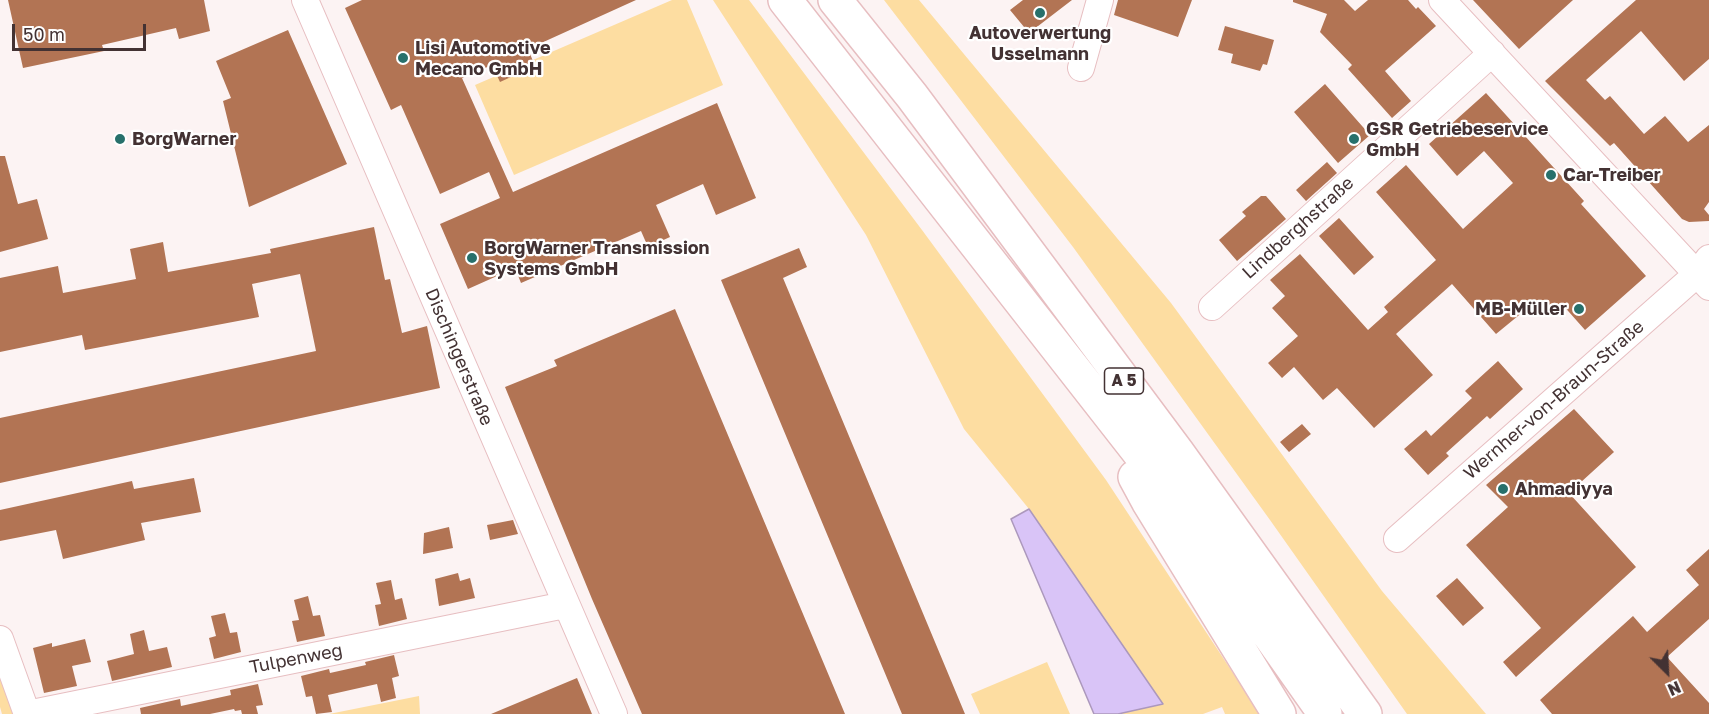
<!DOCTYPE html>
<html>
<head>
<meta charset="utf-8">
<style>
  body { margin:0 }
  #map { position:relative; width:1709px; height:714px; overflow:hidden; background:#fcf3f3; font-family:"Golos Text",sans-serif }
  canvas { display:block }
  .north { position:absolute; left:1637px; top:642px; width:60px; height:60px; -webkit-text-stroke:4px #fff; paint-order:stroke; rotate:156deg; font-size:16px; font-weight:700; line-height:24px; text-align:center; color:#433233 }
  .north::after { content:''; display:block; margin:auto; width:21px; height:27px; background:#433233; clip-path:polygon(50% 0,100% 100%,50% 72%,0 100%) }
  .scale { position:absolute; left:12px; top:24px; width:134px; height:27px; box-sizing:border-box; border:3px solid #433233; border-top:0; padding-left:8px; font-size:18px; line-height:21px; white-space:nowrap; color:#433233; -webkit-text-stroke:4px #fff; paint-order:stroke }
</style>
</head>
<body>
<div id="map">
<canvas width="1709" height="714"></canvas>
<div class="north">N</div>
<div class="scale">50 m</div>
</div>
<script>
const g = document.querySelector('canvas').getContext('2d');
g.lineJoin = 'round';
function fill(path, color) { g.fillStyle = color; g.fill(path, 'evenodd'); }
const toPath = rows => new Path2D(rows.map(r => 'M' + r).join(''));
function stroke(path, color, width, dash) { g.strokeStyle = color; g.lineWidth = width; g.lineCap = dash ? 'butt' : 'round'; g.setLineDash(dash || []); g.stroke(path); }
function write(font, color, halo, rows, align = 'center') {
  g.font = font + ' "Golos Text",sans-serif'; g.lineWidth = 4.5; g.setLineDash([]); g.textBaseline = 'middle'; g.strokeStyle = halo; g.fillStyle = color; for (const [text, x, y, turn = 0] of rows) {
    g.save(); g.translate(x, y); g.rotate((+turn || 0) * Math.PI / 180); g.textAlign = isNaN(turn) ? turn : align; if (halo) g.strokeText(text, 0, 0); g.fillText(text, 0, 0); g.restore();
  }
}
fill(toPath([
  [672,0,687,0,723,85,514,175,475,85],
  [713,0,749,0,922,230,1106,480,1260,714,1225,714,1222,707,1203,714,1118,714,1162,704,1029,509,964,429,866,235],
  [884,0,919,0,1171,303,1382,591,1486,714,1407,714,1270,520,1073,247],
  [1047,662,1070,714,980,714,971,694],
  [0,668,16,714,2,714,0,707],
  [419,696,420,714,329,714]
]), '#fddda1');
const water = toPath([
  [1029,509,1163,704,1118,714,1094,714,1011,519,1029,509]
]);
fill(water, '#d9c4f7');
stroke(water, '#ac98bc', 1.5);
fill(toPath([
  [8,0,204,0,210,31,179,39,176,28,102,45,104,51,23,68],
  [362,0,636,0,528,49,535,66,500,82,492,65,462,78,513,192,717,103,756,198,716,215,703,184,656,205,670,237,648,247,641,231,521,283,515,268,468,289,440,224,500,198,489,172,440,194,401,105,391,110,345,8],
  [1023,0,1072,0,1029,33,1010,10],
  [1118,0,1192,0,1178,37,1114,15],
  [1293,0,1344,0,1355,11,1368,0,1408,0,1416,9,1418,7,1436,26,1385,71,1411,101,1392,118,1348,69,1352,65,1320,32,1327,14,1293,2],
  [1473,0,1573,0,1519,49],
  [1636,0,1709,0,1709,59,1684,81,1641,31,1586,80,1605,100,1610,96,1644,134,1665,116,1688,142,1709,125,1709,202,1704,209,1709,215,1709,221,1689,222,1682,219,1614,143,1610,146,1545,81],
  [1225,26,1274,40,1267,65,1263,64,1260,71,1231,63,1233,54,1218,50],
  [288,30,347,164,249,207,223,101,231,98,216,61],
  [1325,84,1370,135,1338,163,1294,112],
  [1486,93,1584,201,1581,204,1646,276,1585,330,1561,303,1547,316,1535,302,1496,334,1452,284,1396,334,1433,375,1374,428,1337,388,1323,400,1294,367,1282,378,1268,363,1298,336,1272,308,1285,296,1270,280,1300,254,1368,330,1388,312,1384,307,1436,260,1376,192,1406,165,1463,229,1513,183,1484,151,1457,176,1429,144],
  [0,156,5,156,18,204,37,199,48,239,0,252],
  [1327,162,1337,173,1306,201,1296,190],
  [1261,196,1266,196,1286,219,1237,261,1219,240,1246,216,1242,212],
  [1339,218,1374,257,1354,275,1319,236],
  [374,227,385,280,390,279,402,333,427,326,440,388,0,483,0,418,316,351,300,274,252,284,259,317,85,350,82,335,0,352,0,278,58,266,63,293,136,279,130,249,163,242,168,272,271,253,270,249],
  [799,248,807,267,783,278,965,714,902,714,721,280],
  [675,309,845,714,642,714,592,599,505,387,557,366,554,360],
  [1498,361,1523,389,1490,419,1487,416,1446,453,1449,456,1428,475,1404,449,1426,430,1431,436,1472,398,1465,391],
  [1574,409,1614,452,1569,493,1636,567,1516,677,1503,662,1541,628,1466,545,1508,507,1486,485],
  [1302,424,1311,434,1289,452,1280,442],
  [194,478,201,512,141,523,145,540,63,559,56,530,0,541,0,510,132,481,134,489],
  [513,520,518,534,490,540,487,525],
  [449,527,453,548,423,554,424,533],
  [1709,549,1709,619,1667,657,1709,703,1709,714,1552,714,1540,700,1633,616,1647,632,1699,585,1686,570],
  [458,573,460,581,470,578,475,598,439,606,435,579],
  [1457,578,1484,608,1463,626,1436,596],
  [391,580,395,600,402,598,407,619,379,626,375,605,381,604,376,583],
  [308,596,313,616,320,615,325,636,297,642,292,621,299,620,294,600],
  [225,613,230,633,237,632,241,652,214,659,209,638,216,636,211,616],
  [144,630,149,651,167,647,172,667,112,681,107,661,134,654,130,634],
  [85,639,91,662,72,666,77,686,44,693,33,648,52,643,52,647],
  [394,655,399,676,392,678,396,698,381,702,377,684,328,695,332,712,316,714,312,696,306,697,301,676,329,669,330,673,366,665,365,662],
  [577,678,592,714,491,714],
  [258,684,263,705,256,706,258,714,242,714,241,710,235,711,234,709,210,714,141,714,140,708,180,699,181,706,231,695,230,690]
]), '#b27454');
const minor = toPath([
  [305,0,614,714],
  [1442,0,1709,287],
  [1081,68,1100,0],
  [1212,307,1492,53],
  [1397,539,1697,274,1709,258],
  [0,639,27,714],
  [27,714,565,605]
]);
const highway = toPath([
  [785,0,1155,473,1325,714],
  [835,0,912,96,1178,453,1365,714],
  [1135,477,1148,501,1279,714]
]);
stroke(minor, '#e7bec1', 28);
stroke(highway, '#e7bec1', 36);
stroke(minor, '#fff', 26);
stroke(highway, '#fff', 33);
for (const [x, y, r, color] of [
  [1040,13,6,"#27706b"],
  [403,58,6,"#27706b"],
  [120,139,6,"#27706b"],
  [1354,139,6,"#27706b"],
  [1551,175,6,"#27706b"],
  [472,258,6,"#27706b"],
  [1579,309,6,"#27706b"],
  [1503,489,6,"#27706b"]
]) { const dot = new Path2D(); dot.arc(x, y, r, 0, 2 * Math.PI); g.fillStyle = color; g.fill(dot); stroke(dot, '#fff', 2); }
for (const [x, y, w] of [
  [1124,381,39]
]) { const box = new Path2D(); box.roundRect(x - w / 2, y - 13, w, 26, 4.5); g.fillStyle = '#fff'; g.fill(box); stroke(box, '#433233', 1.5); }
write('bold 16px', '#433233', null, [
  ["A 5",1124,381]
]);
write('bold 18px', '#433233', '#fff', [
  ["Autoverwertung",1040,33,"center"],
  ["Usselmann",1040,54,"center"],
  ["Lisi Automotive",415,48],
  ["Mecano GmbH",415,69],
  ["GSR Getriebeservice",1366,129],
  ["GmbH",1366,150],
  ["BorgWarner",132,139],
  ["Car-Treiber",1563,175],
  ["BorgWarner Transmission",484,248],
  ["Systems GmbH",484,269],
  ["MB-Müller",1567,309,"right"],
  ["Ahmadiyya",1515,489]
], 'left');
write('18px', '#433233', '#fff', [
  ["Lindberghstraße",1298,228,-42],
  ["Dischingerstraße",459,357,67],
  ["Wernher-von-Braun-Straße",1554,400,-41],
  ["Tulpenweg",296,659,-11]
]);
</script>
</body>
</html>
